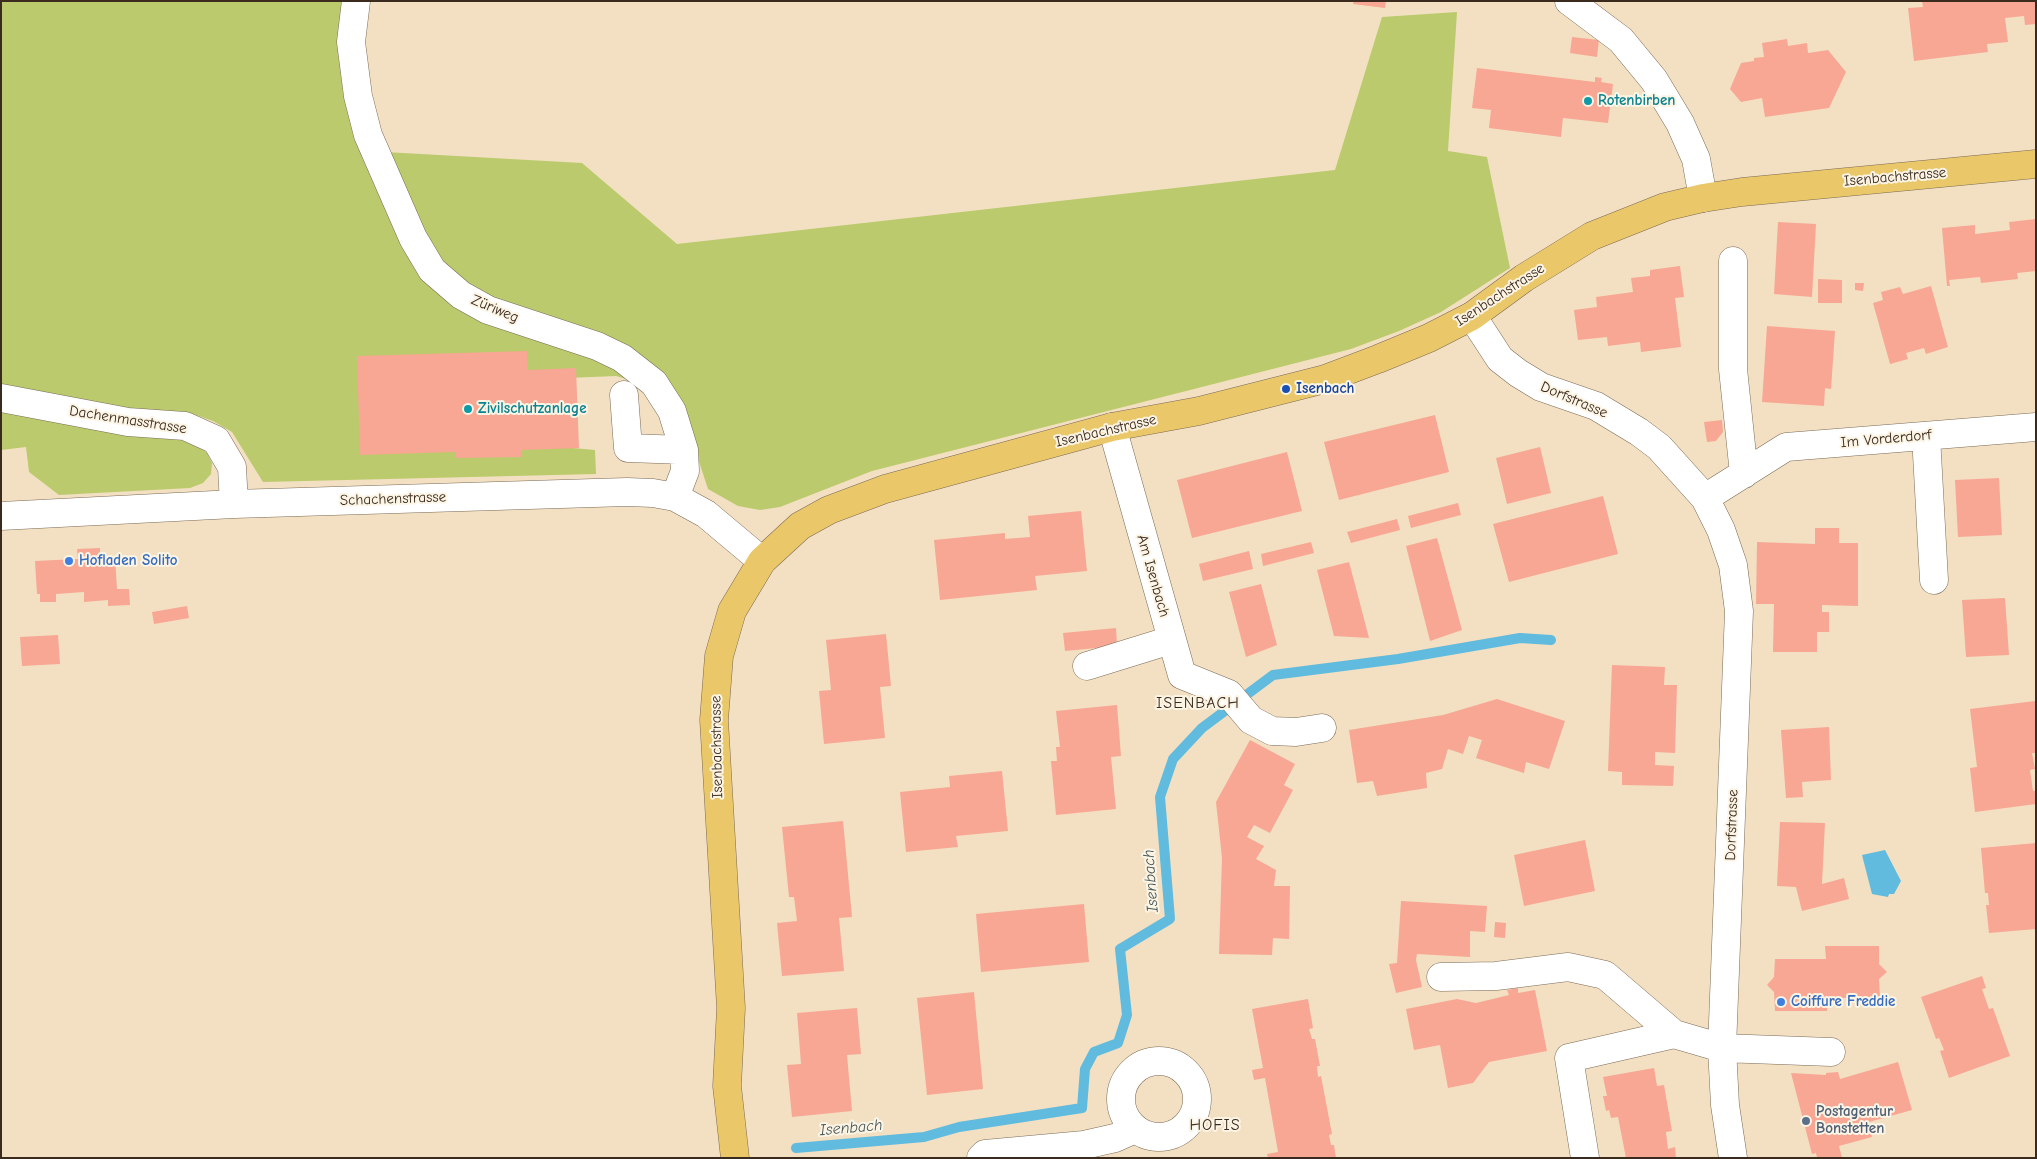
<!DOCTYPE html>
<html>
<head>
<meta charset="utf-8">
<style>
  body { margin:0 }
  #map { position:relative; width:2037px; height:1159px; overflow:hidden; background:#f3e0c2; font-family:"Comic Neue",sans-serif }
  canvas { display:block }
  .frame { position:absolute; inset:0; border:2px solid #3b2a1e; pointer-events:none }
</style>
</head>
<body>
<div id="map">
<canvas width="2037" height="1159"></canvas>
<div class="frame"></div>
</div>
<script>
const g = document.querySelector('canvas').getContext('2d');
g.lineJoin = 'round';
function fill(path, color) { g.fillStyle = color; g.fill(path, 'evenodd'); }
const toPath = rows => new Path2D(rows.map(r => 'M' + r).join(''));
function stroke(path, color, width, dash) { g.strokeStyle = color; g.lineWidth = width; g.lineCap = dash ? 'butt' : 'round'; g.setLineDash(dash || []); g.stroke(path); }
function write(font, color, halo, rows, align = 'center') {
  g.font = font + ' "Comic Neue",sans-serif'; g.lineWidth = 4; g.setLineDash([]); g.textBaseline = 'middle'; g.strokeStyle = halo; g.fillStyle = color; for (const [text, x, y, turn = 0] of rows) {
    g.save(); g.translate(x, y); g.rotate((+turn || 0) * Math.PI / 180); g.textAlign = isNaN(turn) ? turn : align; if (halo) g.strokeText(text, 0, 0); g.fillText(text, 0, 0); g.restore();
  }
}
fill(toPath([
  [1,1,348,1,343,38,433,282,626,370,626,379,616,376,567,378,562,447,595,450,596,474,263,482,232,432,213,421,193,414,129,411,1,387],
  [1457,12,1448,151,1487,157,1510,268,1441,312,1399,331,1351,349,872,471,780,507,760,510,738,506,708,489,685,419,668,385,481,296,448,272,423,237,385,152,582,163,677,244,1335,170,1382,17],
  [1,406,181,436,193,442,207,453,212,463,211,474,203,483,190,488,59,495,29,472,26,447,1,450]
]), '#bbca6c');
fill(toPath([
  [1885,850,1901,881,1894,894,1889,894,1888,897,1872,894,1862,855]
]), '#60bbde');
stroke(toPath([
  [796,1148,924,1137,959,1127,1082,1108,1085,1069,1094,1052,1118,1043,1127,1015,1120,949,1170,919,1160,797,1173,759,1202,728,1273,675,1398,659,1520,638,1551,640]
]), '#60bbde', 10);
fill(toPath([
  [1354,1,1386,1,1385,8,1353,4],
  [1922,1,2036,1,2036,24,2025,25,2024,16,2005,18,2008,42,1987,44,1988,52,1914,61,1908,8,1923,7],
  [1572,37,1599,40,1597,57,1570,53],
  [1787,39,1788,46,1807,43,1808,53,1828,50,1846,72,1829,108,1765,117,1762,98,1741,102,1730,89,1741,63,1754,61,1754,58,1764,57,1762,43],
  [1477,68,1595,82,1595,77,1602,78,1601,82,1613,84,1608,123,1563,118,1561,137,1489,128,1491,110,1472,108],
  [2036,219,2036,271,2017,273,2018,279,1981,283,1980,277,1949,280,1950,286,1947,286,1942,228,1975,225,1975,234,2010,230,2009,222],
  [1778,222,1816,224,1812,297,1774,294],
  [1680,266,1684,297,1675,298,1681,347,1641,352,1640,342,1608,346,1607,337,1578,340,1574,310,1597,307,1596,297,1633,292,1631,278,1650,276,1650,270],
  [1818,279,1842,280,1842,303,1818,303],
  [1855,283,1864,283,1863,291,1855,290],
  [1931,286,1948,347,1926,354,1924,348,1906,353,1908,359,1890,364,1873,303,1883,300,1881,292,1900,287,1903,294],
  [1767,326,1835,331,1831,389,1825,388,1824,406,1762,402],
  [527,351,528,370,576,368,579,448,522,450,522,457,456,458,455,452,360,455,357,356],
  [1435,415,1449,472,1339,500,1324,442],
  [1722,420,1723,432,1716,441,1707,442,1704,422],
  [1540,447,1551,493,1507,504,1496,458],
  [1287,452,1302,511,1192,538,1177,480],
  [1999,478,2002,535,1958,537,1955,480],
  [1603,496,1618,554,1509,582,1493,524],
  [1458,503,1461,515,1411,528,1408,516],
  [1081,511,1087,571,1035,576,1037,590,940,600,934,540,1005,533,1005,539,1030,537,1028,516],
  [1397,519,1400,530,1351,543,1347,532],
  [1815,528,1839,528,1839,543,1858,543,1858,606,1822,605,1822,612,1829,612,1829,632,1817,632,1817,652,1773,652,1774,604,1756,604,1757,542,1815,544],
  [1437,538,1462,630,1430,641,1406,546],
  [1311,542,1314,553,1263,566,1261,554],
  [100,548,100,557,115,557,117,589,129,589,130,605,108,606,108,600,84,602,84,592,56,594,56,602,40,602,40,594,37,594,35,561,78,559,77,549],
  [1249,551,1253,569,1203,581,1199,564],
  [1349,562,1357,592,1369,638,1334,636,1317,570],
  [1261,584,1277,645,1246,657,1229,592],
  [2005,598,2009,655,1966,657,1962,600],
  [187,606,189,618,154,624,152,612],
  [1116,628,1117,646,1065,651,1063,633],
  [886,634,891,686,880,687,885,738,824,744,819,691,831,690,826,640],
  [58,635,60,664,22,666,20,637],
  [1612,665,1665,667,1664,685,1677,685,1675,753,1655,752,1655,765,1674,766,1673,786,1622,785,1622,772,1608,771],
  [1497,699,1565,721,1549,769,1526,762,1524,773,1476,758,1482,740,1469,736,1463,754,1448,749,1442,769,1426,773,1427,788,1377,796,1373,781,1357,783,1349,730,1443,715],
  [2035,701,2036,753,2032,753,2035,769,2030,770,2033,791,2036,791,2036,804,1975,812,1970,768,1977,767,1970,709],
  [1117,705,1121,756,1111,757,1116,809,1056,815,1051,761,1057,761,1056,747,1060,747,1056,711],
  [1829,727,1831,780,1802,782,1803,797,1786,798,1781,730],
  [1250,740,1295,764,1284,785,1293,790,1270,833,1254,825,1247,837,1264,846,1256,859,1276,870,1274,886,1290,886,1289,939,1273,938,1272,955,1219,954,1222,858,1216,802],
  [1002,771,1008,831,956,836,958,847,906,852,900,792,950,787,949,776],
  [843,821,852,917,839,918,844,971,782,976,777,923,797,921,794,897,789,897,782,827],
  [1780,822,1825,823,1822,884,1844,878,1849,899,1802,911,1796,887,1777,886],
  [1585,840,1595,891,1524,906,1514,855],
  [2036,843,2036,929,1989,933,1986,905,1989,905,1988,893,1985,893,1981,848],
  [1401,901,1487,906,1485,932,1470,931,1470,957,1417,954,1416,960,1422,987,1396,993,1389,964,1397,963],
  [1084,904,1089,962,981,972,976,914],
  [1495,922,1506,923,1505,938,1494,937],
  [1825,946,1879,946,1879,964,1887,972,1879,979,1880,998,1828,998,1827,1011,1775,1011,1774,992,1767,985,1774,977,1775,959,1826,959],
  [1982,976,1986,988,1982,989,1989,1009,1993,1008,2010,1056,1949,1078,1940,1051,1944,1050,1939,1038,1936,1039,1921,997],
  [1518,988,1518,993,1535,990,1547,1051,1489,1062,1473,1083,1448,1088,1440,1045,1414,1050,1406,1009,1457,999,1476,1003,1509,995,1507,990],
  [974,992,983,1089,927,1095,917,998],
  [1308,999,1313,1028,1309,1029,1312,1039,1315,1039,1320,1066,1317,1066,1318,1077,1321,1076,1332,1134,1329,1135,1331,1145,1334,1145,1336,1158,1268,1158,1267,1154,1278,1152,1265,1078,1254,1080,1252,1070,1263,1068,1252,1009],
  [857,1008,861,1054,847,1055,852,1111,792,1117,787,1065,801,1064,797,1013],
  [1898,1062,1912,1110,1869,1122,1872,1137,1839,1146,1842,1158,1817,1158,1816,1153,1812,1154,1791,1073,1826,1075,1826,1073,1838,1072,1840,1079],
  [1654,1068,1657,1086,1664,1085,1672,1131,1666,1132,1668,1149,1675,1147,1676,1158,1626,1158,1618,1117,1611,1118,1609,1110,1606,1111,1603,1096,1607,1096,1603,1077]
]), '#f7a793');
const minor = toPath([
  [356,1,351,42,358,96,368,135,413,238,432,270,461,295,488,310,597,346,622,358,654,383,672,411,684,450,685,471,675,497],
  [1569,1,1621,40,1654,80,1680,123,1696,159,1703,198],
  [1733,261,1733,369,1744,474],
  [1472,316,1500,359,1518,373,1541,387,1596,406,1639,432,1659,447,1705,498,1721,530,1733,565,1739,611,1722,1048,1725,1105,1733,1158],
  [624,395,628,448,684,450],
  [1,398,128,422,185,426,216,440,232,467,234,504],
  [1112,427,1182,675,1229,694,1251,720,1272,731,1296,732,1322,728],
  [1926,436,1934,580],
  [1705,498,1786,447,2036,427],
  [1,516,234,504,627,492,653,493,675,497,706,514,762,561],
  [1087,666,1171,640],
  [1441,977,1496,976,1568,967,1605,975,1674,1034],
  '1121 1099a38 38 0 1 1 76 0a38 38 0 1 1-76 0Z',
  [981,1158,985,1154,1084,1145,1115,1138,1135,1129],
  [1585,1158,1569,1058,1674,1034,1722,1048,1831,1052]
]);
const major = toPath([
  [735,1158,727,1086,731,1008,714,720,719,656,732,611,762,561,800,526,829,510,885,489,1112,427,1199,411,1325,379,1378,359,1429,338,1472,316,1524,278,1592,236,1665,207,1703,198,1742,192,2036,164]
]);
stroke(minor, '#7b6a57', 29);
stroke(major, '#7b6a57', 29);
stroke(minor, '#fff', 28);
stroke(major, '#eac769', 28);
for (const [x, y, r, color] of [
  [1588,101,5,"#0f9aa8"],
  [1286,389,5,"#1a4fb4"],
  [468,409,5,"#0f9aa8"],
  [69,561,5,"#3f7fe0"],
  [1781,1002,5,"#3f7fe0"],
  [1806,1121,5,"#5c6f8a"]
]) { const dot = new Path2D(); dot.arc(x, y, r, 0, 2 * Math.PI); g.fillStyle = color; g.fill(dot); stroke(dot, '#fcf5e5', 2); }
write('bold 15px', '#0d838f', '#fcf5e5', [
  ["Rotenbirben",1598,101],
  ["Zivilschutzanlage",478,409]
], 'left');
write('15px', '#3b2a1e', '#fcf5e5', [
  ["Isenbachstrasse",1895,177,-5],
  ["Isenbachstrasse",1500,295,-33],
  ["Züriweg",495,309,23],
  ["Dorfstrasse",1574,400,23],
  ["Dachenmasstrasse",128,420,9],
  ["Isenbachstrasse",1106,431,-13],
  ["Im Vorderdorf",1886,439,-5],
  ["Schachenstrasse",393,499,-2],
  ["Am Isenbach",1153,576,74],
  ["Isenbachstrasse",717,747,-91],
  ["Dorfstrasse",1732,825,-88]
]);
write('bold 15px', '#164399', '#fcf5e5', [
  ["Isenbach",1296,389]
], 'left');
write('bold 15px', '#366cbe', '#fcf5e5', [
  ["Hofladen Solito",79,561],
  ["Coiffure Freddie",1791,1002]
], 'left');
write('bold 15px', '#4e5e75', '#fcf5e5', [
  ["Postagentur",1816,1112],
  ["Bonstetten",1816,1129]
], 'left');
g.letterSpacing = '1px';
write('16px', '#3b2a1e', '#fcf5e5', [
  ["ISENBACH",1198,703],
  ["HOFIS",1215,1125]
]);
g.letterSpacing = '0px';
write('italic 16px', '#465658', '#fcf5e5', [
  ["Isenbach",1151,881,-94],
  ["Isenbach",851,1128,-5]
]);
</script>
</body>
</html>
